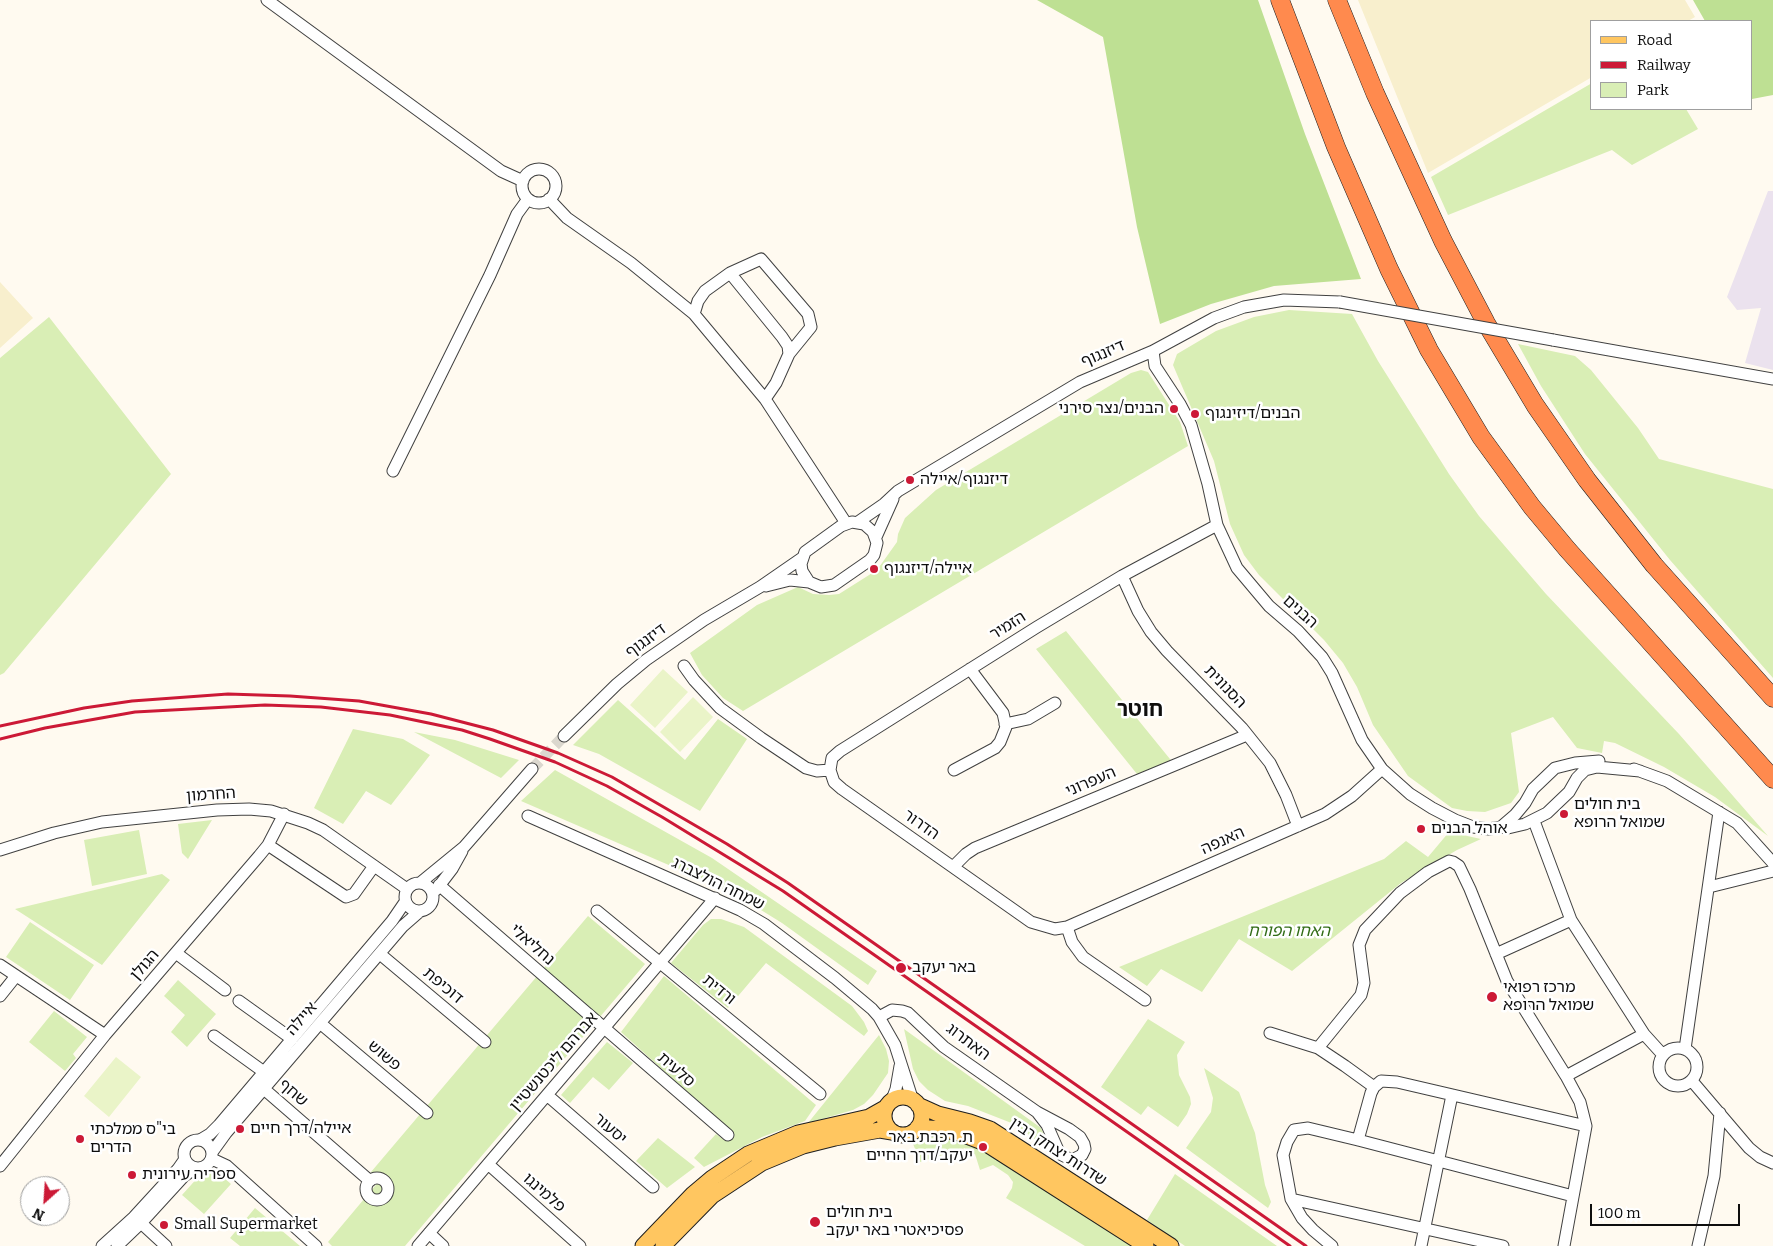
<!DOCTYPE html>
<html>
<head>
<meta charset="utf-8">
<style>
  body { margin:0 }
  #map { position:relative; width:1773px; height:1246px; overflow:hidden; background:#fffaf0; font-family:Bitter,serif }
  canvas { display:block }
  .legend { position:absolute; left:1590px; top:20px; width:162px; height:90px; box-sizing:border-box; background:#fff; border:1px solid #9f9f9f; margin:0; padding:6px 9px; list-style:none; font-size:15px; color:#0e0e0e }
  .legend li { display:flex; align-items:center; gap:10px; height:25px }
  .legend b { width:25px; border:1px solid #9f9f9f }
  .north { position:absolute; left:20px; top:1176px; width:50px; height:50px; box-sizing:border-box; background:#fff; border:1px solid #9f9f9f; border-radius:50%; rotate:206deg; font-size:14px; font-weight:700; line-height:20px; text-align:center; color:#0e0e0e }
  .north::after { content:''; display:block; margin:auto; width:18px; height:22px; background:#cc1936; clip-path:polygon(50% 0,100% 100%,50% 72%,0 100%) }
  .scale { position:absolute; left:1590px; top:1204px; width:150px; height:22px; box-sizing:border-box; border:2px solid #0e0e0e; border-top:0; padding-left:6px; font-size:15px; line-height:18px; white-space:nowrap; color:#0e0e0e; -webkit-text-stroke:4px #fff; paint-order:stroke }
</style>
</head>
<body>
<div id="map">
<canvas width="1773" height="1246"></canvas>
<ul class="legend">
<li><b style="height:6px;background:#ffc660"></b>Road</li>
<li><b style="height:6px;background:#cc1936"></b>Railway</li>
<li><b style="height:14px;background:#d9eeb5"></b>Park</li>
</ul>
<div class="north">N</div>
<div class="scale">100 m</div>
</div>
<script>
const g = document.querySelector('canvas').getContext('2d');
g.lineJoin = 'round';
function fill(path, color) { g.fillStyle = color; g.fill(path, 'evenodd'); }
const toPath = rows => new Path2D(rows.map(r => 'M' + r).join(''));
function stroke(path, color, width, dash) { g.strokeStyle = color; g.lineWidth = width; g.lineCap = dash ? 'butt' : 'round'; g.setLineDash(dash || []); g.stroke(path); }
function write(font, color, halo, rows, align = 'center') {
  g.font = font + ' Bitter,"Noto Sans Hebrew",serif'; g.lineWidth = 5; g.setLineDash([]); g.textBaseline = 'middle'; g.strokeStyle = halo; g.fillStyle = color; for (const [text, x, y, turn = 0] of rows) {
    g.save(); g.translate(x, y); g.rotate((+turn || 0) * Math.PI / 180); g.textAlign = isNaN(turn) ? turn : align; if (halo) g.strokeText(text, 0, 0); g.fillText(text, 0, 0); g.restore();
  }
}
fill(toPath([
  [1768,191,1773,191,1773,370,1745,363,1761,308,1737,310,1727,297]
]), '#ebe2ee');
fill(toPath([
  [1358,0,1685,0,1695,17,1688,21,1592,21,1592,77,1428,173],
  [0,282,33,318,0,348]
]), '#f8efcd');
fill(toPath([
  [1592,83,1592,109,1686,109,1698,129,1632,165,1612,150,1448,215,1431,177],
  [1289,310,1352,314,1378,361,1449,474,1479,516,1546,594,1679,734,1768,836,1715,797,1664,767,1615,743,1604,741,1602,753,1577,748,1553,717,1511,733,1519,792,1511,803,1485,812,1467,811,1452,808,1408,776,1373,725,1357,687,1343,663,1324,640,1259,575,1244,555,1230,524,1214,461,1173,365,1177,354,1216,331,1254,317],
  [49,317,171,474,4,673,0,675,0,358],
  [1518,344,1575,356,1591,370,1638,428,1659,459,1773,489,1773,678,1670,560,1585,454,1541,386],
  [1141,370,1148,372,1180,422,1188,446,743,711,723,698,702,675,690,653,757,605,798,587,813,594,829,595,839,594,877,570,897,542,898,534,905,518,936,490,1131,373],
  [1066,631,1174,764,1137,774,1036,649],
  [618,700,685,760,718,719,747,739,700,811,599,754,573,745],
  [353,729,403,739,430,755,391,805,366,791,343,824,314,808],
  [414,732,455,740,519,760,501,778],
  [555,770,712,858,877,971,868,985,782,923,748,902,701,879,521,801],
  [212,820,188,859,182,853,178,824],
  [139,830,147,874,92,886,84,840],
  [1449,832,1481,839,1457,850,1401,883,1292,971,1239,939,1202,992,1161,969,1147,986,1119,967,1384,859,1406,841,1428,857],
  [162,874,170,880,102,965,15,909],
  [588,916,645,964,405,1246,332,1246,328,1242,380,1180,371,1172],
  [711,919,721,919,744,927,852,1006,864,1022,868,1031,864,1036,766,963,728,1008,671,963,703,925],
  [30,922,94,965,70,1000,6,957],
  [664,976,816,1105,805,1121,762,1137,704,1167,694,1158,716,1134,724,1140,730,1131,621,1032],
  [178,980,216,1014,187,1047,171,1032,185,1015,164,996],
  [54,1011,87,1037,73,1054,76,1058,65,1071,29,1042],
  [1148,1019,1185,1042,1177,1055,1179,1075,1190,1097,1191,1104,1187,1114,1178,1127,1148,1106,1141,1115,1101,1087],
  [904,1029,1041,1128,1051,1151,1014,1124,968,1106,945,1101,928,1090,919,1081,913,1069],
  [879,1035,886,1049,889,1061,888,1073,873,1095,864,1104,853,1110,808,1123],
  [607,1042,633,1063,609,1090,593,1077,570,1103,561,1095],
  [1204,1068,1239,1092,1255,1133,1265,1185,1271,1202,1268,1208,1186,1148,1211,1112,1213,1098],
  [920,1131,968,1144,991,1153,1137,1246,1085,1246,1006,1198,1012,1188,1013,1182,1008,1175,993,1165,980,1170,975,1154,967,1156,965,1148,920,1162,912,1141,914,1135],
  [658,1138,695,1167,667,1188,636,1161],
  [209,1165,231,1184,204,1214,182,1195],
  [1175,1174,1277,1246,1185,1246,1147,1220],
  [255,1208,300,1246,240,1246,230,1238]
]), '#d9eeb5');
fill(toPath([
  [1037,0,1258,0,1305,134,1361,279,1274,286,1211,304,1160,324,1137,227,1103,37],
  [1693,0,1773,0,1773,95,1752,99,1752,21,1705,21]
]), '#bee093');
fill(toPath([
  [663,669,688,692,655,728,630,705],
  [693,697,713,717,680,752,660,732],
  [116,1057,141,1077,109,1117,84,1096]
]), '#eaf4c8');
stroke(toPath([
  [532,769,564,736]
]), '#dbd7ce', 11, [11, 5.5]);
const minor = toPath([
  [267,0,501,171,523,181],
  '522 186a17 17 0 1 1 34 0a17 17 0 1 1-34 0Z',
  [549,199,567,218,631,263,694,314,765,399,846,523],
  [730,273,761,259,808,314,811,327,789,354,776,383,765,399],
  [694,314,698,301,705,291,730,273,782,337,788,346,789,354],
  [1553,340,1773,379],
  [1153,351,1155,366,1180,404,1191,425,1208,484,1217,525,1237,568,1269,606,1298,631,1322,657,1332,673,1362,740,1382,769,1410,794,1432,808,1455,820,1473,827,1489,829,1501,827,1508,828,1525,824,1547,813,1569,792,1577,778,1585,770,1597,767,1640,771],
  [393,471,490,275,517,214,528,199],
  [852,522,864,524,873,532,877,543,874,555,870,560,834,585,821,587,809,582,802,571,801,564,805,552,841,526,852,522],
  [858,522,884,504,898,491,1080,382,1153,351,1214,318,1244,307,1284,300,1340,302],
  [1217,525,1122,576,1037,627,840,751,832,758,830,770,834,782,842,789,1031,922,1055,929,1067,927,1325,814,1352,796,1382,769],
  [876,537,893,499],
  [1122,576,1138,611,1151,632,1167,651,1242,728,1270,763,1286,795,1298,826],
  [766,586,790,580,809,582],
  [684,666,694,680,720,708,761,738,806,768,817,771,830,770],
  [1005,724,1028,719,1055,703],
  [564,736,617,684,646,660,704,620,760,587,802,558],
  [1634,769,1667,781,1737,823,1773,863],
  [954,770,995,748,1000,742,1006,727,1003,713,970,669],
  [528,816,740,910,764,924,835,978,872,1009,879,1017,895,1045,913,1101],
  [1534,821,1571,920,1644,1034,1663,1055],
  [1501,827,1515,815,1525,803,1533,789,1555,768,1575,763,1599,761],
  [268,845,346,897,354,894,374,866],
  [0,850,54,833,102,822,217,810,249,809,271,811,308,823,323,830,407,889],
  [953,867,966,854,975,848,1247,735],
  '405 897a14 14 0 1 1 28 0a14 14 0 1 1-28 0Z',
  [420,883,464,847,532,769],
  [439,885,728,1135],
  [1709,887,1773,871],
  [436,890,452,869,462,851],
  [597,911,820,1094],
  [1067,927,1072,942,1083,957,1145,1000],
  [176,953,225,990],
  [380,954,485,1042],
  [1496,954,1571,920],
  [0,965,105,1035],
  [0,996,16,976],
  [239,1001,292,1039],
  [879,1017,892,1010,902,1011,908,1013,944,1047,1037,1112],
  [320,1023,427,1113],
  [1270,1033,1318,1048,1345,1066,1374,1087],
  [214,1036,264,1072],
  '1659 1067a19 19 0 1 1 38 0a19 19 0 1 1-38 0Z',
  [1318,1048,1361,995,1364,983,1359,945,1365,930,1400,893,1428,872,1449,861,1453,862,1459,866,1470,889,1507,981,1566,1076,1580,1102,1586,1126,1564,1246],
  [1685,1049,1719,812],
  [1566,1076,1644,1034],
  [1692,1081,1749,1148,1760,1157,1773,1163],
  [264,1089,370,1181],
  [547,1095,653,1187],
  [891,1102,896,1089,900,1066],
  [1037,1112,1069,1129,1080,1137,1084,1144,1085,1149,1082,1155,1072,1160,1062,1155,1058,1150,1047,1125,1037,1112],
  '184 1154a14 14 0 1 1 28 0a14 14 0 1 1-28 0Z',
  [200,1140,210,1134,219,1125,392,921,405,902],
  [1358,1140,1371,1093,1374,1087,1381,1081,1397,1082,1586,1126],
  [213,1151,226,1133,403,926,419,912],
  [212,1159,227,1166,316,1246],
  [488,1164,580,1246],
  [0,1166,105,1035,259,856,268,845,284,814],
  '366 1189a11 11 0 1 1 22 0a11 11 0 1 1-22 0Z',
  [1291,1199,1503,1246],
  [141,1223,166,1246],
  [429,1233,443,1246],
  [102,1246,134,1217,178,1169,185,1159],
  [117,1246,141,1223,184,1176,196,1168],
  [418,1246,715,898],
  [1332,1246,1313,1230,1302,1218,1291,1199,1283,1155,1287,1142,1294,1130,1308,1128,1358,1140,1573,1196],
  [1421,1246,1452,1095],
  [1698,1246,1714,1176,1720,1113]
]);
const major = toPath([
  '884 1116a19 19 0 1 1 38 0a19 19 0 1 1-38 0Z',
  [918,1105,938,1114,970,1122,990,1129,1171,1246],
  [918,1127,940,1129,959,1133,985,1143,1146,1246],
  [643,1246,693,1194,712,1178,748,1154,798,1133,869,1117,885,1108],
  [663,1246,712,1196,762,1163,803,1146,835,1138,880,1130,892,1132]
]);
const highway = toPath([
  [1280,0,1336,147,1389,269,1429,350,1481,437,1532,507,1567,549,1773,779],
  [1337,0,1375,93,1443,241,1486,323,1535,405,1587,480,1654,565,1773,698]
]);
stroke(minor, '#414141', 13);
stroke(major, '#1f1f1f', 17);
stroke(highway, '#1f1f1f', 19);
stroke(minor, '#fff', 11);
stroke(major, '#ffc660', 15);
stroke(highway, '#ff8a4e', 18);
stroke(toPath([
  [0,726,84,708,132,701,228,694,290,696,359,701,431,714,493,730,558,753,612,777,667,809,727,844,788,883,1306,1246],
  [0,739,45,728,135,712,265,705,321,707,390,715,462,730,490,739,555,762,607,786,662,817,783,891,1290,1246]
]), '#cc1936', 3);
const minorBridge = toPath([
  [1340,302,1553,340]
]);
stroke(minorBridge, '#414141', 13, []);
stroke(minorBridge, '#fff', 11);
for (const [x, y, r, color] of [
  [1174,409,5,"#cc1936"],
  [1195,414,5,"#cc1936"],
  [910,480,5,"#cc1936"],
  [874,569,5,"#cc1936"],
  [1564,814,5,"#cc1936"],
  [1421,829,5,"#cc1936"],
  [901,968,6,"#cc1936"],
  [1492,997,6,"#cc1936"],
  [240,1129,5,"#cc1936"],
  [80,1139,5,"#cc1936"],
  [983,1147,5,"#cc1936"],
  [132,1175,5,"#cc1936"],
  [815,1222,6,"#cc1936"],
  [164,1225,5,"#cc1936"]
]) { const dot = new Path2D(); dot.arc(x, y, r, 0, 2 * Math.PI); g.fillStyle = color; g.fill(dot); stroke(dot, '#fff', 2); }
write('16px', '#0e0e0e', '#fff', [
  ["דיזנגוף",1103,354,-23],
  ["הבנים",1300,612,42],
  ["הזמיר",1008,626,-32],
  ["דיזנגוף",646,641,-36],
  ["הסנונית",1225,687,46],
  ["העפרוני",1091,782,-23],
  ["החרמון",211,795,-4],
  ["הדרור",921,825,35],
  ["האנפה",1223,841,-24],
  ["שמחה הולצברג",718,884,26],
  ["נחליאלי",532,945,41],
  ["הגולן",145,965,-49],
  ["דוכיפת",443,986,40],
  ["ורדית",719,990,39],
  ["איילה",302,1019,-49],
  ["האתרוג",968,1042,37],
  ["פשוש",384,1056,40],
  ["אברהם ליכטנשטיין",554,1062,-49],
  ["סלעית",676,1070,41],
  ["שחף",293,1093,41],
  ["יסעור",610,1129,41],
  ["שדרות יצחק רבין",1058,1152,33],
  ["פלמינגו",544,1193,41]
]);
write('16px', '#0e0e0e', '#fff', [
  ["הבנים/נצר סירני",1164,409,"right"],
  ["הבנים/דיזינגוף",1205,414],
  ["דיזנגוף/איילה",920,480],
  ["איילה/דיזנגוף",884,569],
  ["בית חולים",1574,805],
  ["שמואל הרופא",1574,823],
  ["אוהל הבנים",1431,829],
  ["באר יעקב",912,968],
  ["מרכז רפואי",1503,988],
  ["שמואל הרופא",1503,1006],
  ["איילה/דרך חיים",250,1129],
  ["בי\"ס ממלכתי",90,1130],
  ["הדרים",90,1148],
  ["ת. רכבת באר",973,1138,"right"],
  ["יעקב/דרך החיים",973,1156,"right"],
  ["ספריה עירונית",142,1175],
  ["בית חולים",826,1213],
  ["פסיכיאטרי באר יעקב",826,1231],
  ["Small Supermarket",174,1225]
], 'left');
write('italic 16px', '#336d18', '#fff', [
  ["האחו הפורח",1289,932]
]);
write('bold 21px', '#0e0e0e', '#fff', [
  ["חוטר",1140,710]
]);
</script>
</body>
</html>
